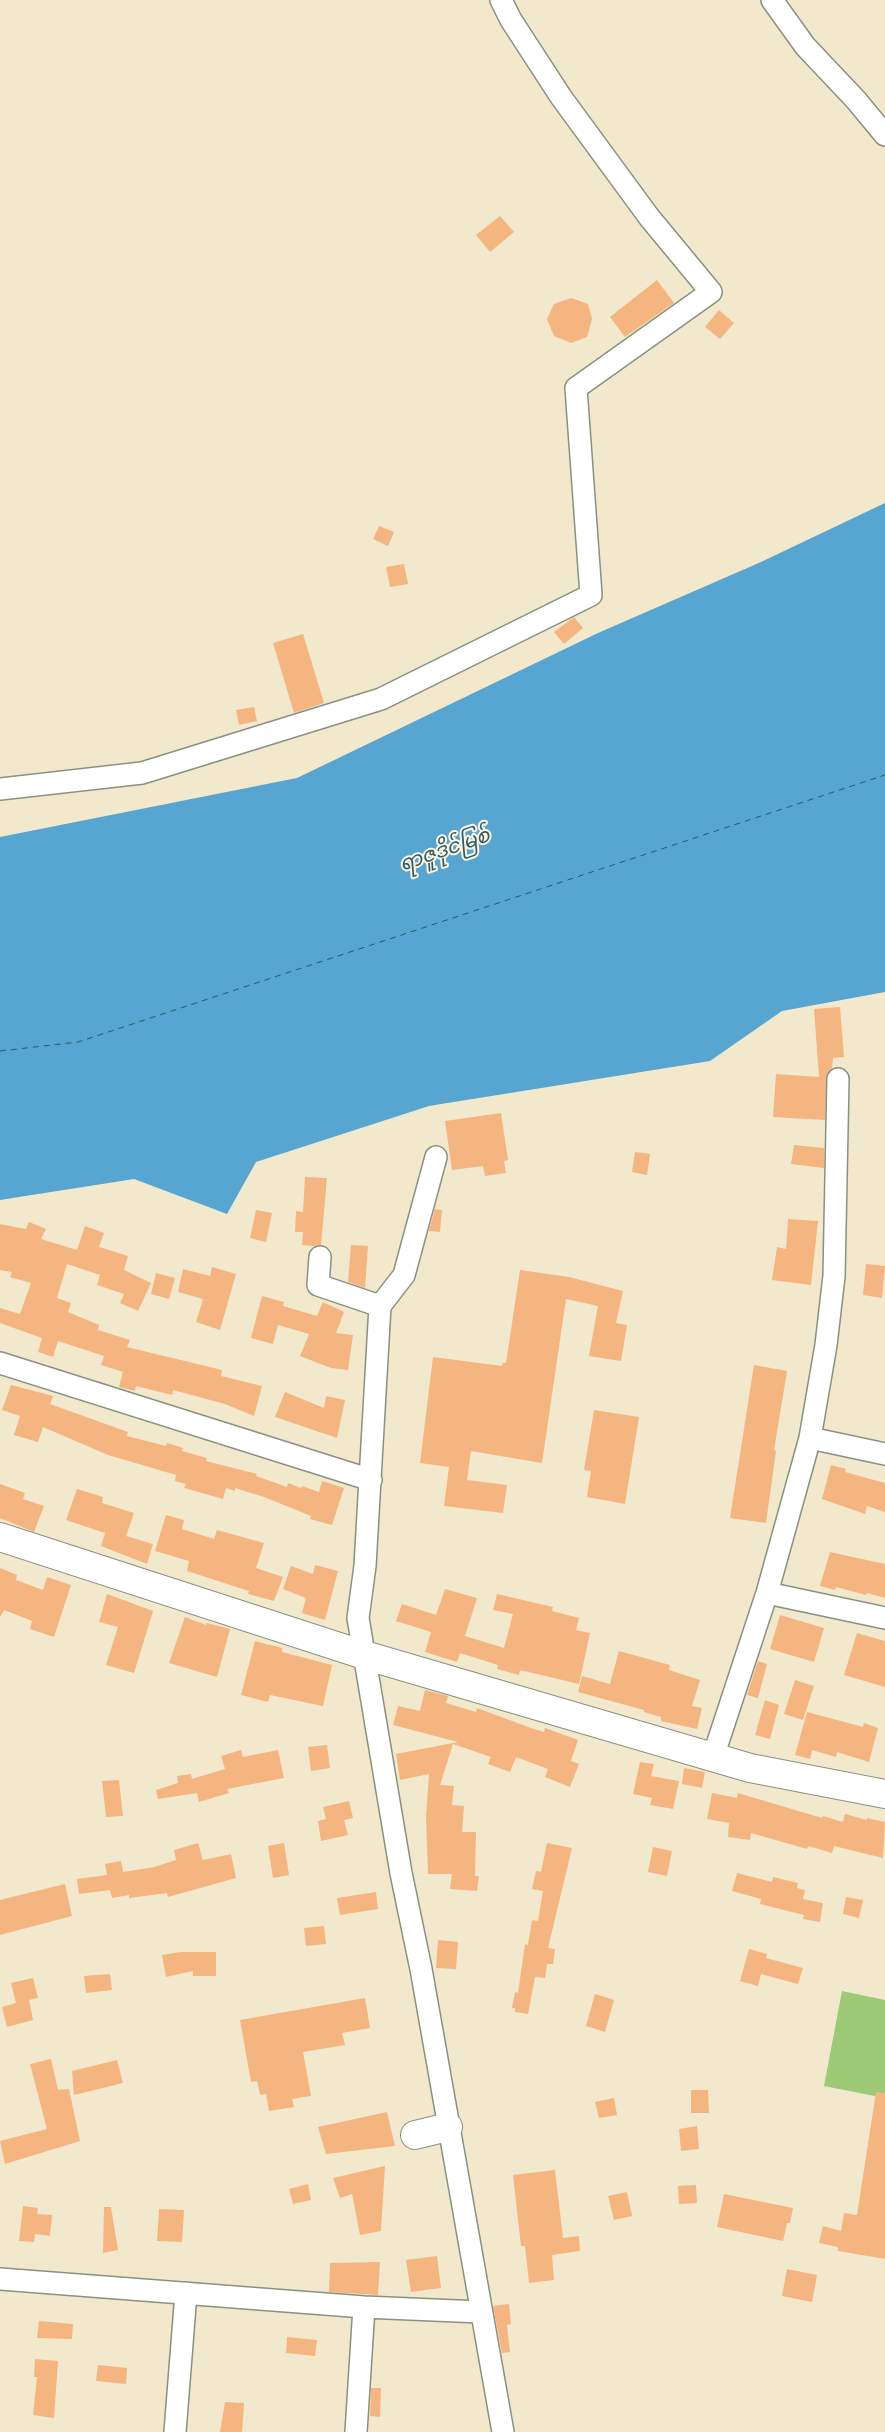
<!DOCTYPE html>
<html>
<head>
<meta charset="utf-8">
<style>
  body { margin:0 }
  canvas { display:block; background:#f2e8cc }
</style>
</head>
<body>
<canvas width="885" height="2432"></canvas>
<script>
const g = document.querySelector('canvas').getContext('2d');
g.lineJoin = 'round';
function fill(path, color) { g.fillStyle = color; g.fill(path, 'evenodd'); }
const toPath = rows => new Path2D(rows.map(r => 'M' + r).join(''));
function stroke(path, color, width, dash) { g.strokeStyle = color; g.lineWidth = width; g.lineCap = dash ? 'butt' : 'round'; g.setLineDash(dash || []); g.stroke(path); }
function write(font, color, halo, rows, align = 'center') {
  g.font = font + ' Alegreya,"Noto Sans Myanmar",serif'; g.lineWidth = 4; g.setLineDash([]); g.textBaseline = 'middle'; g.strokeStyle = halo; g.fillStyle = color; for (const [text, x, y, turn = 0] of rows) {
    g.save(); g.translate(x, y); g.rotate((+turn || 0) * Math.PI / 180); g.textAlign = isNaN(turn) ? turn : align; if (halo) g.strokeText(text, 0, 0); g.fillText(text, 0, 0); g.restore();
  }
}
fill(toPath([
  [842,1991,885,2000,885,2098,824,2086]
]), '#9eca78');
fill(toPath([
  [885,503,885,992,782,1011,710,1061,429,1106,256,1162,227,1214,134,1179,0,1200,0,837,297,778,598,633,761,562]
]), '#57a6d1');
stroke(toPath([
  [0,1051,78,1042,885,775]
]), '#305c63', 1, [6, 5]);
fill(toPath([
  [500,216,514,232,490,252,476,235],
  [657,280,674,303,625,337,610,317],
  [571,298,588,304,592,319,587,337,571,343,554,336,547,319,554,304],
  [719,310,734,323,720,339,705,327],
  [379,526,394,532,388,546,373,539],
  [404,564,408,584,390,587,386,567],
  [574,617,583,628,564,644,554,632],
  [303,634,324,703,294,713,273,643],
  [254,707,257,721,239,725,236,710],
  [840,1007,844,1057,833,1058,832,1068,827,1073,825,1120,773,1117,776,1074,819,1077,814,1009],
  [501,1113,508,1160,504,1161,506,1173,485,1176,483,1166,452,1170,445,1121],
  [794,1145,824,1148,824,1168,791,1164],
  [635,1152,650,1154,647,1175,632,1172],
  [305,1177,327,1178,321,1245,314,1246,302,1245,303,1232,295,1232,296,1211,303,1212],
  [435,1209,442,1210,440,1232,429,1231],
  [256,1210,272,1213,266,1242,250,1238],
  [788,1219,818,1221,811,1285,772,1280,777,1247,786,1249],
  [29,1222,46,1229,41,1239,77,1250,85,1226,104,1233,99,1247,128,1256,124,1270,151,1283,138,1311,120,1303,124,1294,97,1285,100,1275,67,1264,57,1298,71,1303,68,1312,99,1325,98,1330,130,1340,127,1347,222,1370,221,1376,262,1386,254,1416,225,1404,173,1390,172,1395,136,1386,135,1391,119,1387,123,1372,101,1365,104,1356,58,1341,53,1357,38,1352,42,1338,0,1323,0,1308,20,1314,31,1283,10,1277,12,1272,0,1270,0,1224,26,1229],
  [351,1245,368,1246,365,1288,348,1282],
  [866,1264,885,1266,882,1298,863,1295],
  [212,1267,236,1274,220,1330,196,1322,203,1299,178,1292,183,1269,210,1276],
  [520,1270,569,1277,623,1291,616,1323,627,1325,621,1361,589,1356,598,1306,566,1299,542,1463,471,1451,467,1480,507,1485,503,1513,444,1506,449,1467,420,1463,433,1357,502,1366,503,1363,506,1363],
  [156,1273,175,1278,169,1299,151,1294],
  [262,1296,284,1302,283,1306,317,1316,323,1302,344,1312,336,1333,353,1335,348,1370,331,1368,300,1356,309,1334,278,1325,273,1344,251,1338],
  [754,1365,787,1371,774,1450,776,1451,766,1523,730,1518],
  [11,1385,53,1396,50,1404,128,1432,127,1436,166,1446,167,1443,183,1448,182,1451,207,1458,206,1461,257,1474,256,1476,287,1487,288,1483,301,1488,302,1486,319,1492,322,1481,344,1488,332,1525,310,1519,311,1516,264,1497,235,1488,235,1491,226,1488,223,1499,184,1488,186,1484,175,1481,176,1475,108,1455,43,1427,38,1442,14,1435,20,1416,2,1410],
  [285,1392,324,1408,326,1396,345,1400,337,1438,275,1417],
  [594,1410,639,1417,625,1504,587,1497,591,1471,584,1470],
  [831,1465,846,1469,845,1472,885,1483,885,1512,867,1506,865,1514,822,1499],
  [0,1484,25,1493,23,1499,44,1506,34,1532,0,1518],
  [77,1489,103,1497,102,1503,134,1513,126,1536,153,1544,147,1564,101,1546,105,1533,66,1520],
  [166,1515,184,1520,182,1529,214,1539,217,1530,264,1543,256,1568,283,1577,274,1601,248,1594,249,1591,187,1571,189,1561,155,1551],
  [830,1552,885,1564,885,1598,867,1593,866,1595,836,1587,835,1590,820,1586],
  [315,1565,338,1571,325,1620,302,1613,306,1598,283,1589,291,1566,313,1574],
  [0,1568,17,1575,16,1580,43,1590,47,1577,71,1585,54,1637,30,1629,32,1621,4,1610,0,1617],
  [445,1589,477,1598,465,1636,504,1648,513,1614,493,1610,497,1594,553,1607,552,1611,579,1618,576,1630,590,1633,579,1684,520,1670,519,1675,497,1669,498,1665,460,1653,457,1662,425,1652,431,1632,396,1621,402,1604,436,1615],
  [107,1594,153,1611,134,1673,106,1665,118,1627,99,1622],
  [780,1615,824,1628,814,1662,770,1649],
  [185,1617,206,1625,207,1623,230,1629,217,1677,169,1663],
  [857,1633,885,1641,885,1687,844,1675],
  [255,1641,282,1648,282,1652,332,1665,323,1706,270,1695,268,1702,241,1695],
  [619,1651,670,1665,669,1670,700,1680,692,1706,702,1708,697,1729,661,1721,661,1717,644,1712,644,1710,578,1692,582,1676,610,1684],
  [758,1661,767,1664,758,1698,747,1695],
  [795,1680,814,1686,803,1720,784,1714],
  [425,1690,448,1696,446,1703,476,1712,477,1708,531,1728,544,1732,545,1728,578,1740,571,1761,579,1764,570,1787,545,1777,548,1769,516,1757,510,1772,488,1764,491,1757,453,1744,440,1785,454,1786,452,1805,464,1806,462,1832,476,1832,475,1876,479,1876,477,1891,450,1889,452,1874,428,1874,426,1817,429,1774,400,1780,396,1754,458,1742,393,1725,398,1706,420,1711],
  [765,1700,779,1705,770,1739,755,1735],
  [807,1712,863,1727,864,1723,878,1728,869,1762,837,1752,836,1757,812,1750,810,1759,795,1755],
  [327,1745,330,1768,311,1771,308,1747],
  [241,1750,243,1757,278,1750,284,1778,227,1789,229,1793,199,1802,197,1793,158,1799,156,1790,178,1783,177,1776,191,1774,192,1779,225,1769,221,1756],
  [640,1762,654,1764,651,1776,679,1781,673,1809,650,1805,652,1798,633,1794],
  [684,1768,705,1772,702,1788,682,1784],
  [119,1780,123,1816,106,1817,102,1781],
  [712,1793,737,1798,738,1793,822,1818,823,1816,843,1822,845,1814,867,1820,867,1818,885,1822,883,1858,834,1846,832,1853,808,1846,807,1849,751,1833,750,1840,728,1837,729,1823,707,1819],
  [349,1801,353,1818,344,1820,348,1835,321,1841,318,1821,326,1819,323,1807],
  [198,1843,203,1860,231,1854,236,1878,168,1897,167,1893,129,1898,129,1895,112,1898,110,1890,79,1894,77,1879,107,1875,105,1864,121,1861,123,1872,154,1867,176,1860,174,1850],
  [284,1843,289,1875,273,1878,268,1846],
  [547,1843,572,1848,548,1948,555,1949,553,1964,547,1964,545,1978,535,1977,528,2014,515,2012,515,2008,512,2008,515,1992,518,1993,525,1944,528,1945,532,1920,538,1921,543,1891,532,1889,536,1871,541,1872],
  [653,1847,672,1851,667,1876,648,1872],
  [737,1873,772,1882,773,1877,798,1883,797,1888,805,1890,803,1899,823,1903,820,1922,803,1919,804,1915,760,1904,761,1899,732,1891],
  [65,1884,72,1916,0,1935,0,1900],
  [376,1892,378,1909,340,1915,337,1898],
  [846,1897,863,1900,859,1918,843,1914],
  [324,1926,326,1944,306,1946,304,1928],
  [438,1940,458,1942,456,1969,436,1968],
  [749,1949,767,1954,766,1958,803,1968,798,1984,761,1974,758,1986,740,1981],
  [181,1952,216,1952,216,1976,193,1976,193,1971,166,1977,162,1955],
  [110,1974,112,1990,86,1993,84,1976],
  [33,1978,38,1998,29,2000,33,2020,7,2027,2,2007,16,2003,11,1983],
  [595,1994,614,2000,605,2032,586,2026],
  [365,1998,370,2028,342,2033,345,2045,303,2052,311,2096,292,2099,294,2107,269,2111,266,2094,260,2095,257,2081,251,2082,240,2020],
  [51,2059,58,2090,69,2089,80,2141,5,2164,0,2141,47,2129,30,2064],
  [117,2060,123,2083,74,2095,72,2071],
  [691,2090,708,2090,709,2113,691,2113],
  [876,2092,885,2093,885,2259,838,2251,838,2247,819,2243,823,2226,841,2231,844,2213,857,2215],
  [614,2098,617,2115,599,2118,595,2102],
  [387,2112,395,2146,326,2154,318,2127],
  [697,2126,699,2149,681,2151,679,2129],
  [385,2166,381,2231,360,2235,352,2194,340,2198,333,2178],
  [555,2170,563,2238,579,2236,580,2251,552,2255,554,2280,529,2283,525,2246,521,2246,513,2175],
  [308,2184,311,2200,293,2204,289,2189],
  [696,2185,697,2203,679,2204,678,2186],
  [627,2192,632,2216,614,2220,608,2196],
  [724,2194,793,2208,790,2223,787,2223,783,2241,717,2227],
  [23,2206,38,2208,37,2214,52,2215,50,2236,35,2234,34,2242,19,2241],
  [104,2207,111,2207,118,2250,103,2253],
  [159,2209,184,2210,182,2242,157,2241],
  [437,2256,441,2288,411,2292,406,2260],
  [380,2262,378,2295,329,2292,330,2263],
  [787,2269,817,2275,812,2302,782,2296],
  [509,2304,511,2324,507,2325,510,2352,502,2353,493,2306],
  [39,2321,73,2324,72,2339,37,2338],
  [287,2337,317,2340,315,2356,286,2353],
  [35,2359,58,2361,54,2418,33,2415,37,2377,34,2377],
  [98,2365,127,2368,126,2384,96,2381],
  [371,2388,381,2388,380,2417,370,2416],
  [225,2402,244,2403,242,2432,220,2432]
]), '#f5b581');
const minor = toPath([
  [772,0,805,46,856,100,885,135],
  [0,789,142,773,381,699,591,595,576,388,711,292,649,217,561,97,511,20,501,0],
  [436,1157,404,1275,380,1306,365,1566,358,1618,401,1873,421,1969,503,2432],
  [320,1257,318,1285,380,1306],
  [0,1363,371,1480],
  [810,1438,885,1454],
  [767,1593,885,1618],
  [713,1757,767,1593,810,1438,826,1345,834,1276,838,1079],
  [0,2279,364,2307,480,2312],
  [175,2432,186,2293],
  [356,2432,364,2307]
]);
const tertiary = toPath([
  [0,1537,364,1655,750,1768,885,1794],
  [415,2135,448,2127]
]);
stroke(minor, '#889280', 24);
stroke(tertiary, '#889280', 30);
stroke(minor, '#fff', 21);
stroke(tertiary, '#fff', 28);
write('italic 20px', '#305c63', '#fcf5e5', [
  ["ရာဇူဒိုင်မြစ်",445,851,-19]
]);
</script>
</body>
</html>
